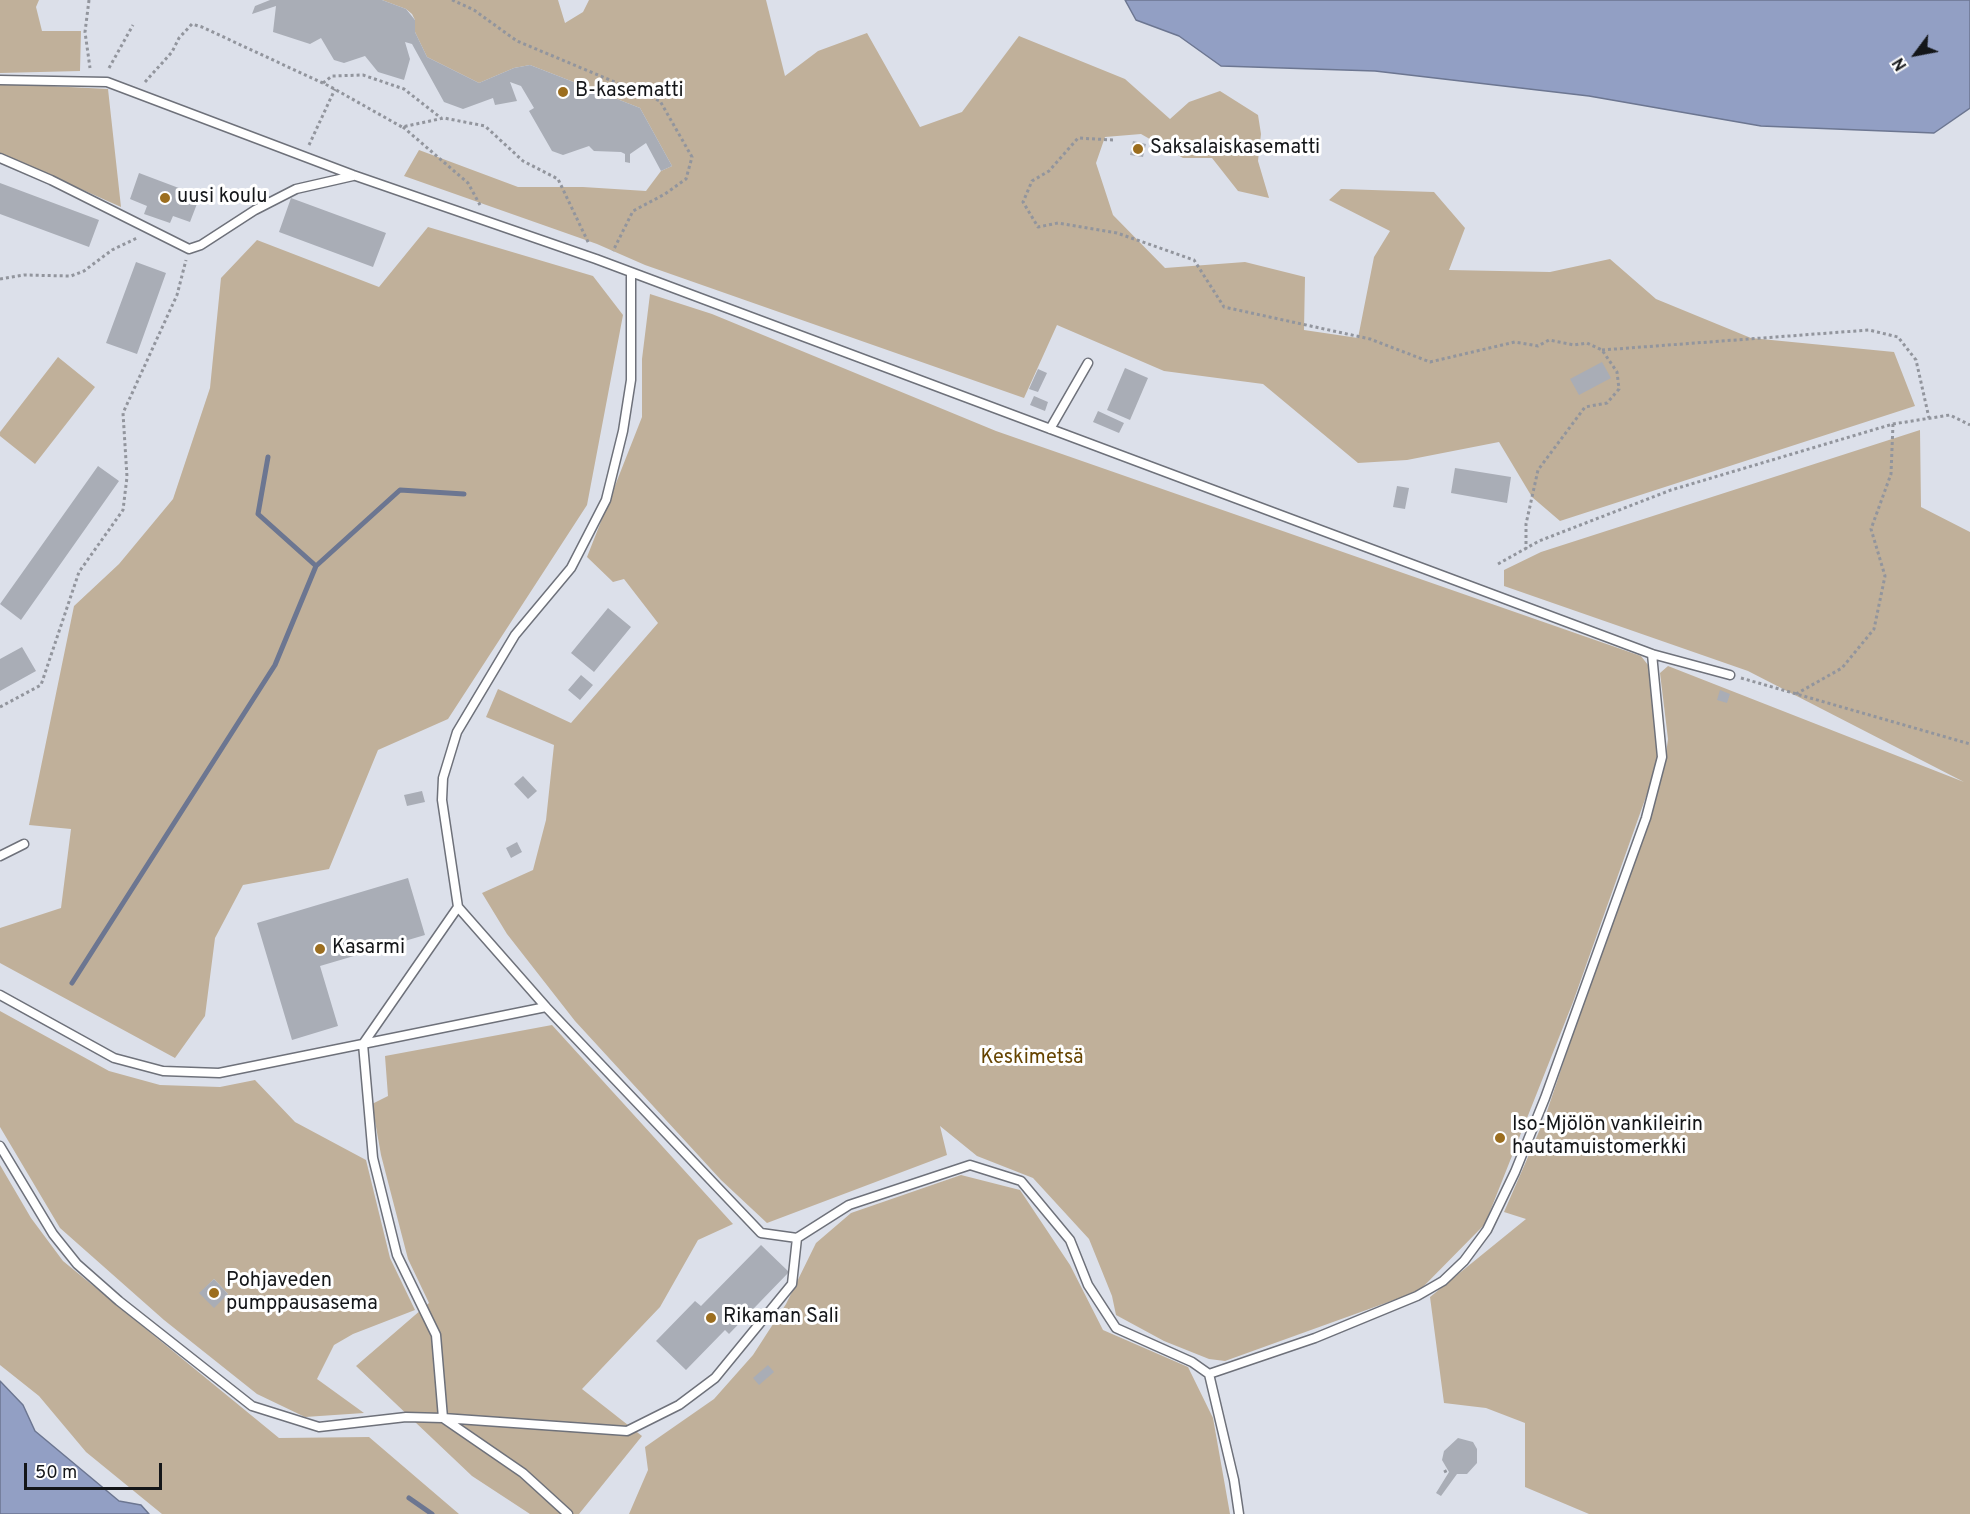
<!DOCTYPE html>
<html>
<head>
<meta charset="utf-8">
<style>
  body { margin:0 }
  #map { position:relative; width:1970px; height:1514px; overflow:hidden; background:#dce0ea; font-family:Overpass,sans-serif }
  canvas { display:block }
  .north { position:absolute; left:1886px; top:24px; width:60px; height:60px; -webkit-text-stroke:4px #fff; paint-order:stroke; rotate:238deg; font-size:16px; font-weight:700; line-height:24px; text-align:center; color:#141619 }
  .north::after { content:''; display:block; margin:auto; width:21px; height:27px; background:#141619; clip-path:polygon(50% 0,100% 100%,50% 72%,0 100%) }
  .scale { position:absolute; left:24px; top:1463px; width:138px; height:27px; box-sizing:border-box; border:3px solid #141619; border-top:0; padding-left:8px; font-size:18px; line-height:21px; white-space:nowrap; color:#141619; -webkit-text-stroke:4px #fff; paint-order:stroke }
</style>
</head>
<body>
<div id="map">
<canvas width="1970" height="1514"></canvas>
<div class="north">N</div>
<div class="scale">50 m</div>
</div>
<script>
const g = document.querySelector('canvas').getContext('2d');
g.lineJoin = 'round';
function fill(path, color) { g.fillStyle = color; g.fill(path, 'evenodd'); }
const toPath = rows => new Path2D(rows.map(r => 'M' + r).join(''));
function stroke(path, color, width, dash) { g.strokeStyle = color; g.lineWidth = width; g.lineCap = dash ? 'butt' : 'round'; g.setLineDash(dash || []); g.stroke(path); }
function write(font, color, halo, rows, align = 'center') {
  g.font = font + ' Overpass,sans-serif'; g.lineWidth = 6; g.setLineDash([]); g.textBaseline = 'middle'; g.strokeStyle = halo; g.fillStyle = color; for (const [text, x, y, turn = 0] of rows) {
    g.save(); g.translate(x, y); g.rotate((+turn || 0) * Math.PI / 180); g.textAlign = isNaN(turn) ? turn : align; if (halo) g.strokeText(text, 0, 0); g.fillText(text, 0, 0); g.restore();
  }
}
fill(toPath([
  [0,0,39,0,36,7,42,31,81,31,80,71,0,73],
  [382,0,558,0,565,23,583,12,589,0,766,0,785,76,818,51,867,33,920,127,962,112,1019,36,1125,79,1170,119,1189,102,1220,91,1258,115,1261,134,1258,161,1269,198,1238,191,1212,158,1183,158,1141,134,1105,137,1096,163,1113,215,1165,268,1245,262,1305,277,1304,330,1358,338,1374,257,1390,231,1329,200,1341,189,1434,192,1465,228,1449,270,1550,272,1610,259,1656,299,1751,338,1894,352,1915,406,1560,521,1532,497,1499,442,1407,460,1358,463,1263,384,1164,371,1057,325,1024,398,645,265,597,244,404,176,419,150,518,187,583,187,646,191,661,171,672,166,640,108,530,65,514,68,479,83,427,57,415,32,415,20,412,14,406,9],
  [10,84,108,89,121,207,0,153,0,85],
  [428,227,593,276,623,315,587,505,448,719,378,750,329,869,243,885,215,938,205,1016,175,1058,0,963,0,928,61,908,71,829,29,825,74,606,119,564,173,499,210,388,221,278,257,240,379,287],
  [650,294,712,314,996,431,1641,656,1648,665,1659,760,1573,1002,1485,1224,1419,1291,1225,1361,1209,1359,1164,1341,1116,1315,1112,1296,1089,1239,1033,1178,977,1156,940,1126,947,1155,767,1223,721,1180,575,1021,507,934,482,893,533,870,546,820,554,745,486,717,498,689,571,723,658,623,624,579,613,582,587,557,642,417,642,359],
  [58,357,95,387,35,464,0,436,0,432],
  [1920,430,1921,507,1970,532,1970,1514,1589,1514,1525,1487,1525,1423,1486,1408,1444,1403,1430,1297,1526,1219,1504,1212,1544,1120,1665,762,1668,739,1660,673,1668,666,1964,782,1748,671,1504,586,1504,570,1541,552],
  [0,1011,109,1071,160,1085,220,1087,255,1080,295,1122,366,1160,390,1258,415,1310,353,1334,334,1345,317,1379,364,1413,305,1417,257,1394,164,1320,60,1228,0,1127],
  [214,1279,228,1294,200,1293],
  [552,1025,733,1224,698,1240,660,1307,582,1389,642,1436,579,1514,530,1514,472,1476,356,1366,429,1303,408,1259,381,1155,372,1104,388,1096,385,1056],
  [0,1165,31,1218,63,1261,279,1438,369,1437,459,1514,162,1514,86,1452,39,1396,0,1365],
  [961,1175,1020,1190,1070,1265,1103,1330,1188,1367,1213,1418,1230,1514,629,1514,648,1470,645,1447,714,1399,753,1355,786,1304,816,1243,851,1213]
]), '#c0b09a');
const water = toPath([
  [1125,0,1970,0,1970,108,1934,133,1761,126,1589,96,1375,71,1221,66,1179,36,1136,20,1125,0],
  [0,1381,23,1405,35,1431,119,1501,141,1505,149,1514,0,1514,0,1381]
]);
fill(water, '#929fc4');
stroke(water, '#6c7691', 1.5);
stroke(toPath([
  [268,457,258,514,316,566],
  [72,983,275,665,316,566,400,490,464,494],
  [409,1498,432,1514]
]), '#6c7691', 5);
fill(toPath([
  [270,0,382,0,406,9,415,20,415,32,427,57,479,83,514,68,530,65,640,108,672,166,661,171,646,143,630,154,630,163,625,162,625,154,621,152,594,151,589,146,563,155,552,151,529,111,534,108,521,86,510,82,517,101,495,105,493,98,463,109,444,102,412,44,405,42,410,59,404,80,378,72,365,56,344,63,334,60,321,38,310,44,273,32,276,6,252,14,255,6],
  [1133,141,1146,144,1143,157,1130,155],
  [139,173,200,196,190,222,173,216,170,223,144,214,147,206,130,199],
  [0,183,99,220,89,247,0,214],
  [291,198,386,233,373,267,279,232],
  [136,262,166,273,137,354,106,343],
  [1602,362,1611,378,1579,395,1570,379],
  [1125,368,1148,378,1130,420,1107,410],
  [1038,369,1047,373,1038,392,1029,389],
  [1034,396,1048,402,1045,411,1030,405],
  [1098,411,1124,423,1119,433,1093,422],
  [98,466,119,481,21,620,0,604],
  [1455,468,1511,477,1507,503,1451,493],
  [1397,486,1409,488,1405,509,1393,507],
  [608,608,631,627,594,672,571,653],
  [22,647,36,671,0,691,0,659],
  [581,675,593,685,580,700,568,690],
  [1720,690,1730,694,1727,703,1717,700],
  [523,776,537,791,528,799,514,784],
  [422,791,425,802,407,806,404,795],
  [517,842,522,852,511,858,506,848],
  [408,878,425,935,320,966,338,1026,292,1040,257,923],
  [761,1245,789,1272,729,1334,725,1330,686,1370,656,1341,695,1301,701,1306],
  [214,1279,228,1294,214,1308,199,1293],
  [768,1365,774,1372,759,1385,753,1378],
  [1458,1438,1473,1442,1477,1449,1477,1463,1467,1474,1457,1474,1441,1496,1436,1493,1449,1472,1442,1460,1444,1451]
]), '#a9adb6');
const lane = toPath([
  [0,80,107,82,353,175,596,259,1652,654,1730,675],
  [0,158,51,180,189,249,201,245,255,210,296,189,353,176],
  [1050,429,1088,363],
  [0,856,24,844],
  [458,907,546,1007,761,1233,797,1238,849,1205,970,1165,1021,1181,1070,1240,1088,1285,1116,1328,1192,1362,1209,1374,1315,1338,1417,1296,1443,1281,1464,1261,1487,1230,1515,1172,1545,1098,1646,818,1662,757,1652,654],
  [0,995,114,1058,163,1071,219,1073,546,1007],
  [0,1146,53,1234,77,1264,119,1301,252,1406,319,1427,406,1417,443,1418,627,1431,679,1405,715,1378,792,1284,797,1238],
  [1209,1374,1234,1480,1239,1514],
  [443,1418,436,1335,397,1255,373,1158,363,1044,458,907,442,800,443,778,457,732,515,635,571,568,606,500,623,431,631,380,631,273],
  [443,1418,523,1473,568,1514]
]);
stroke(lane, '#6e717a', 11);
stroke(toPath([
  [89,0,85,32,90,68],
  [452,0,474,10,517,41,660,101,692,157,686,179,665,194,633,211,613,251],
  [109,68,133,25],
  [145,82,172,52,179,38,192,24,202,27,329,86,402,127,444,118,485,126,523,161,558,179,589,244],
  [323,83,332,76,363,75,404,89,441,118],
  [403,127,468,183,480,205],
  [1113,140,1078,138,1049,171,1032,181,1023,202,1038,227,1058,223,1117,233,1194,260,1224,307,1370,339,1430,362,1515,342,1538,346,1549,340,1574,345,1587,343,1602,350,1617,372,1619,389,1607,403,1585,407,1538,470,1526,524,1526,549],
  [309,145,335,89],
  [0,279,24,275,71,276,84,271,112,250,137,238],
  [1602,350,1869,330,1898,337,1916,360,1929,418],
  [1498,564,1539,541,1671,490,1893,424,1950,415,1970,425],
  [1741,678,1970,744],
  [1796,694,1842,668,1874,629,1885,576,1871,529,1891,474,1893,424],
  [0,707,41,685,79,572,123,510,127,477,123,413,177,295,186,260],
  [1444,1472,1448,1470]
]), '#92959d', 3, [3, 3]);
stroke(lane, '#fff', 8);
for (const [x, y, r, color] of [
  [563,92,6,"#9c6e1f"],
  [1138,149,6,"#9c6e1f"],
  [165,198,6,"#9c6e1f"],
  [320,949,6,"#9c6e1f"],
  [1500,1138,6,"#9c6e1f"],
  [214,1293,6,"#9c6e1f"],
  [711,1318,6,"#9c6e1f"]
]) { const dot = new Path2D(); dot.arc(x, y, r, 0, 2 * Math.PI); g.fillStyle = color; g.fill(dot); stroke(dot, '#fff', 2); }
write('20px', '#141619', '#fff', [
  ["B-kasematti",575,92],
  ["Saksalaiskasematti",1150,149],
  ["uusi koulu",177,198],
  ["Kasarmi",332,949],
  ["Iso-Mjölön vankileirin",1512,1126],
  ["hautamuistomerkki",1512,1149],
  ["Pohjaveden",226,1282],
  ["pumppausasema",226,1305],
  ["Rikaman Sali",723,1318]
], 'left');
write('20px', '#664401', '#fff', [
  ["Keskimetsä",1032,1059]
]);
</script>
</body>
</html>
